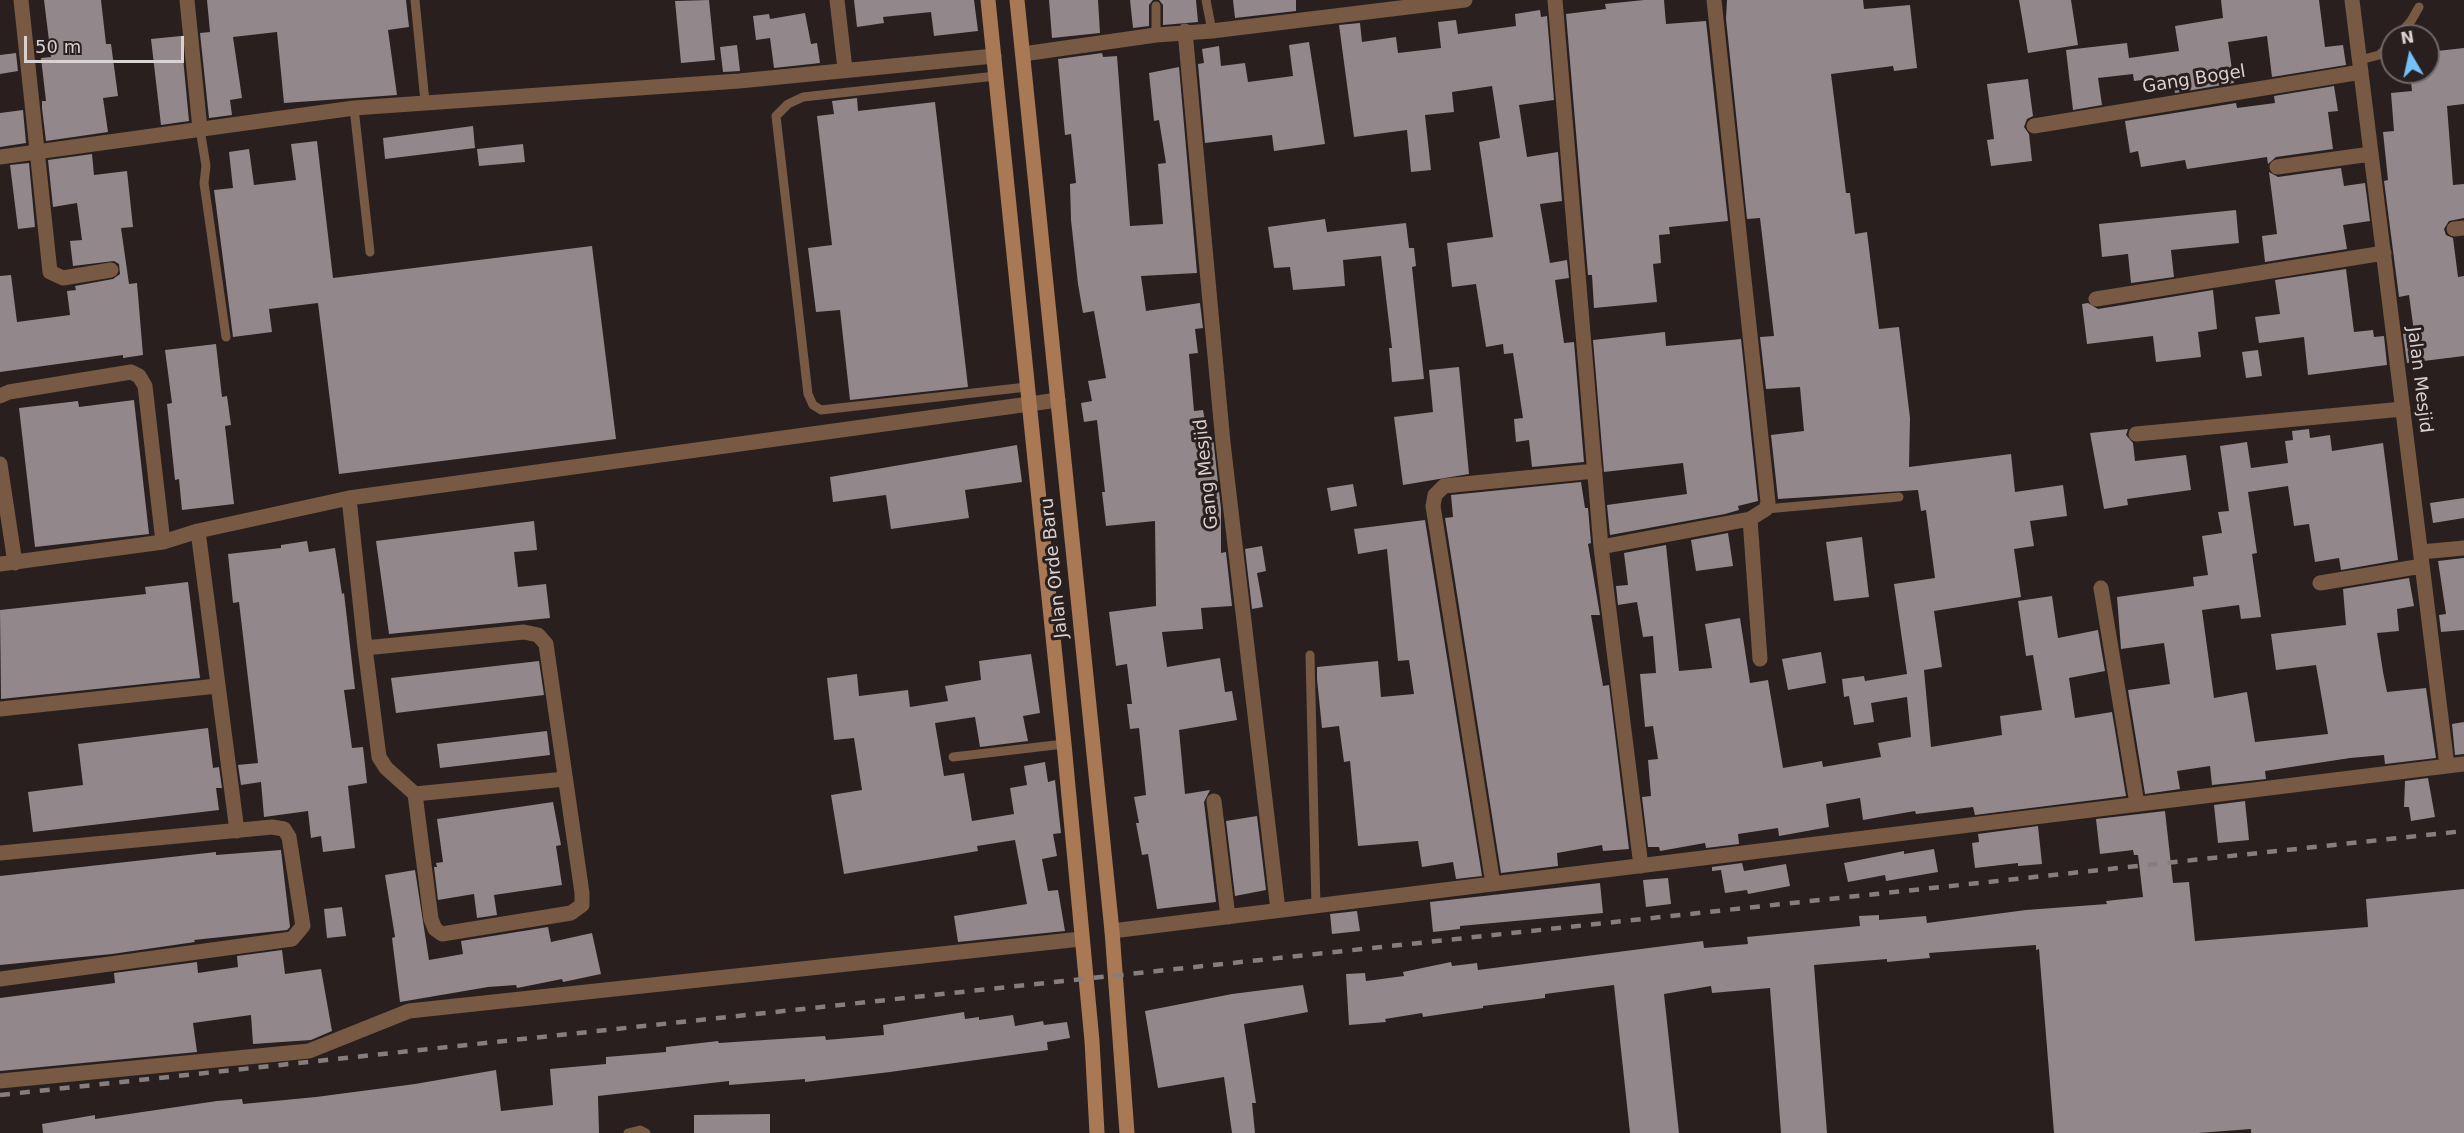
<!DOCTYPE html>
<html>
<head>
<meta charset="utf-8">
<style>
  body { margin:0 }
  #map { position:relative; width:2464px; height:1133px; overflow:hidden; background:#281f1e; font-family:"DejaVu Sans",sans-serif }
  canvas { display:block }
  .north { position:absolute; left:2380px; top:24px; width:60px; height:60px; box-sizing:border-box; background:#281f1e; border:2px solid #6f6766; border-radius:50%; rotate:351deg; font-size:16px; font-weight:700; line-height:24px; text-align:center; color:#d9d2d2 }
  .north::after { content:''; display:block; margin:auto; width:21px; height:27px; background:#75c0f6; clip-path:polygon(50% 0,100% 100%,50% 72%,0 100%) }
  .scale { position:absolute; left:24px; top:36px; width:160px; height:27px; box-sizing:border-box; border:3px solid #d9d2d2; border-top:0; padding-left:8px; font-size:18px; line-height:21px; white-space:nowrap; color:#d9d2d2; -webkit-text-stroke:4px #281f1e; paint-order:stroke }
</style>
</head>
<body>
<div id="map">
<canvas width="2464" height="1133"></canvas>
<div class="north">N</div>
<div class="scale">50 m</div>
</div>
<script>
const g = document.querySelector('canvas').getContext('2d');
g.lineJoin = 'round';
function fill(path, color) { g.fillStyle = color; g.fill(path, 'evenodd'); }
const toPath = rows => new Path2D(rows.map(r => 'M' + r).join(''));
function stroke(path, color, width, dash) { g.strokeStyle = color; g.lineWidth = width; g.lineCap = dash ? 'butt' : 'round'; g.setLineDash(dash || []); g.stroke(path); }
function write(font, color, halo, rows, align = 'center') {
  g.font = font + ' "DejaVu Sans",sans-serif'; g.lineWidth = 6; g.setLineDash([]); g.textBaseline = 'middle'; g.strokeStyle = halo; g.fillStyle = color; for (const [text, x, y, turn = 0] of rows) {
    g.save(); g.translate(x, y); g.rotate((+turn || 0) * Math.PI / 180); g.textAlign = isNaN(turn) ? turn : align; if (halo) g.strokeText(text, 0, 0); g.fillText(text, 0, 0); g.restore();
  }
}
fill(toPath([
  [44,0,101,0,106,44,111,44,118,96,103,98,108,132,46,141,42,108,42,101,46,101,41,58,51,57],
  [207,0,406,0,409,27,388,30,397,95,284,103,277,32,233,37,242,98,230,100,232,115,209,118,200,33,210,32],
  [709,0,715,60,681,63,675,1],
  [854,0,974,0,978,31,934,36,931,12,883,17,884,23,857,27],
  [1049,0,1098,0,1100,33,1052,38],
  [1130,0,1153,0,1149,5,1149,26,1133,28],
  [1159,0,1196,0,1198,22,1163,25,1163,5],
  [1233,0,1296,0,1296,11,1235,18],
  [1644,0,1664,0,1666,24,1706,21,1728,221,1669,227,1670,234,1659,235,1661,263,1653,264,1657,302,1594,308,1592,275,1588,275,1566,14,1606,9,1605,4],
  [1727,0,1863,0,1864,9,1910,5,1917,68,1894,71,1893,66,1831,74,1846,193,1850,193,1855,234,1867,232,1879,329,1899,327,1910,418,1909,467,2011,454,2015,492,2063,485,2067,516,2030,521,2034,546,2014,549,2021,597,1934,611,1942,667,1924,670,1931,747,2002,735,2000,716,2042,710,2033,655,2026,656,2018,601,2052,596,2058,638,2098,630,2105,671,2069,678,2075,718,2112,712,2126,796,1975,815,1973,807,1916,814,1915,811,1863,820,1860,798,1826,804,1829,827,1779,836,1778,828,1738,834,1739,844,1706,848,1705,843,1660,851,1659,847,1648,847,1642,797,1651,796,1648,760,1658,759,1653,726,1645,727,1640,674,1656,673,1653,636,1643,637,1637,602,1618,605,1616,586,1628,585,1624,553,1666,545,1679,671,1712,668,1705,624,1740,618,1750,683,1768,680,1783,768,1822,761,1823,767,1881,757,1878,743,1911,737,1907,697,1871,703,1874,722,1854,725,1849,696,1844,697,1842,679,1864,676,1865,681,1907,674,1894,584,1935,578,1926,510,1921,511,1918,490,1778,499,1771,435,1804,431,1800,387,1766,389,1760,337,1774,336,1760,218,1747,219,1726,19],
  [2019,0,2071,0,2078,45,2028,53],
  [2221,0,2319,0,2325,47,2343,45,2346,65,2272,77,2267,36,2228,42,2234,83,2175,93,2173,76,2134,81,2133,74,2098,78,2102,105,2073,110,2066,50,2127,43,2129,58,2179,51,2175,26,2223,18],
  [1540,10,1541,17,1547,16,1554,100,1519,105,1527,157,1558,152,1562,201,1540,204,1550,263,1567,260,1569,278,1555,280,1564,343,1574,342,1584,462,1532,467,1529,440,1516,442,1514,419,1523,418,1513,353,1504,354,1503,344,1486,347,1476,284,1452,287,1447,243,1493,237,1479,142,1500,138,1492,86,1452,92,1454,112,1425,115,1431,170,1411,172,1407,130,1354,137,1339,25,1360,23,1362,42,1396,37,1398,53,1441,48,1438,22,1456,20,1458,34,1516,26,1515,14],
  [805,13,811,44,817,43,820,63,774,68,770,38,756,40,753,16,769,14,770,19],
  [181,36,189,121,161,125,151,39],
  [1309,42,1325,144,1274,151,1272,135,1205,143,1198,64,1204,63,1202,49,1219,46,1221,66,1245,63,1248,82,1293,76,1289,45],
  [737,45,740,71,723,72,720,47],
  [2464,48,2464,104,2447,106,2453,185,2464,184,2464,218,2449,221,2444,229,2446,235,2453,238,2458,277,2464,276,2464,356,2407,363,2403,334,2414,332,2409,295,2399,297,2384,181,2388,180,2383,132,2394,131,2391,93,2412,91,2410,72,2428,72,2428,52],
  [16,53,18,71,0,74,0,55],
  [1102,53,1103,57,1117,56,1130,226,1163,224,1158,164,1166,163,1159,120,1154,121,1149,73,1179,67,1197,273,1141,276,1146,311,1200,303,1203,328,1195,329,1198,353,1189,354,1194,411,1203,410,1208,437,1213,437,1221,509,1221,553,1226,552,1232,606,1201,608,1203,629,1162,632,1167,667,1220,658,1225,692,1232,691,1237,720,1179,730,1185,794,1210,790,1204,802,1216,902,1157,909,1148,854,1142,855,1136,823,1139,823,1134,797,1146,795,1139,728,1130,729,1127,704,1132,704,1127,664,1116,666,1109,612,1156,606,1155,521,1106,526,1102,492,1105,492,1097,420,1084,422,1081,403,1092,401,1088,381,1106,378,1094,311,1083,313,1078,284,1071,220,1070,184,1076,183,1071,134,1065,135,1058,59],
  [2028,79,2033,116,2027,119,2024,127,2029,134,2032,161,1991,166,1987,140,1994,139,1987,84],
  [2334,86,2338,111,2328,112,2333,149,2276,157,2268,164,2267,157,2187,169,2185,160,2141,167,2138,151,2130,153,2125,121,2236,103,2237,108,2275,103,2274,96],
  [857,98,858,111,935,102,968,387,850,400,840,310,816,312,808,248,832,245,817,116,834,114,832,101],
  [23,110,26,143,0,147,0,113],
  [473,126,475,148,385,159,383,138],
  [317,141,333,278,592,246,616,439,339,474,318,303,269,309,272,332,233,337,214,190,233,188,229,152,249,149,254,185,296,180,291,144],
  [523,144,525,162,479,166,477,149],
  [92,154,94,175,127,171,133,227,121,228,129,284,137,283,143,355,123,358,123,355,0,372,0,276,11,275,17,322,70,315,67,291,76,290,75,286,113,279,120,274,119,264,114,261,73,266,70,241,82,240,77,203,53,207,48,160],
  [29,163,35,227,18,229,10,165],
  [2341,168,2344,186,2365,183,2370,221,2343,225,2347,249,2265,262,2262,236,2277,234,2269,172,2278,177],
  [2236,210,2239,243,2171,250,2174,277,2131,283,2128,254,2102,257,2099,224],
  [1325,219,1327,232,1406,223,1409,248,1414,248,1416,266,1412,267,1424,379,1392,382,1389,348,1392,348,1381,256,1343,260,1345,286,1293,290,1290,267,1274,268,1268,227],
  [2346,269,2354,332,2373,330,2374,337,2384,336,2387,365,2308,375,2304,337,2259,343,2255,317,2280,314,2275,280],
  [2213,290,2217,329,2198,332,2201,357,2156,362,2153,336,2087,344,2082,304,2088,303,2098,309],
  [1665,332,1666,346,1741,339,1758,501,1738,506,1739,510,1725,514,1610,535,1607,505,1687,494,1683,463,1604,472,1593,340],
  [216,344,222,397,227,396,231,425,225,426,234,504,182,510,179,479,175,480,167,404,172,403,165,350],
  [2258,350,2262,376,2246,378,2242,352],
  [1459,367,1469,474,1403,485,1394,417,1433,412,1429,370],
  [134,400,149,534,35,547,19,408,78,401,79,407],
  [2128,429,2126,435,2133,443,2135,461,2186,455,2191,490,2127,499,2128,505,2104,509,2090,433],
  [2309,429,2310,438,2330,435,2332,451,2383,443,2398,560,2341,570,2339,558,2315,562,2309,524,2294,526,2288,486,2248,492,2257,553,2252,554,2261,617,2241,619,2239,605,2202,610,2214,698,2247,692,2255,742,2328,734,2316,665,2276,670,2271,634,2346,625,2343,589,2409,578,2414,606,2397,609,2399,631,2377,633,2383,672,2387,692,2426,688,2436,758,2385,764,2384,755,2350,758,2265,771,2266,779,2212,785,2210,766,2177,771,2180,789,2145,794,2128,690,2170,684,2164,643,2121,649,2117,597,2194,586,2193,577,2208,575,2202,536,2222,533,2218,512,2229,511,2220,446,2247,442,2251,468,2288,463,2285,441,2293,440,2292,431],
  [1017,445,1022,482,965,490,969,518,891,529,886,495,833,502,830,477],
  [1581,482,1585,508,1588,508,1591,543,1588,544,1600,615,1591,615,1603,686,1609,685,1629,849,1603,851,1602,845,1557,853,1558,866,1501,873,1445,518,1453,517,1451,495],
  [1353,484,1357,506,1331,511,1327,488],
  [2464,498,2464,518,2433,523,2430,503],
  [1425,520,1482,876,1456,879,1453,862,1422,867,1418,841,1358,846,1350,761,1344,762,1339,726,1322,728,1317,679,1317,667,1378,661,1381,697,1414,694,1409,660,1398,661,1387,549,1358,554,1354,529],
  [534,521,537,550,514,552,518,587,546,584,550,618,389,634,376,541],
  [1728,533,1733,566,1696,571,1691,540],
  [1862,537,1869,597,1834,601,1826,542],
  [307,541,309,552,335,548,342,594,344,593,355,689,344,690,352,748,363,747,367,783,348,786,355,848,323,852,321,836,311,838,308,811,264,817,261,782,241,785,238,765,258,763,239,602,233,603,228,554,281,548,281,545],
  [1262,546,1266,571,1257,573,1263,607,1252,609,1245,549],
  [2464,558,2464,630,2441,632,2439,615,2446,614,2438,561],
  [188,582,200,678,1,699,0,610,146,594,145,587],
  [1821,652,1826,683,1788,690,1782,659],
  [1031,654,1040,713,1023,716,1028,741,980,747,975,717,935,723,944,776,964,773,972,821,1014,814,1010,788,1027,785,1024,766,1045,762,1048,782,1055,780,1061,833,1053,834,1057,856,1042,859,1048,891,1058,890,1065,931,958,942,954,916,1027,904,1015,840,977,846,978,851,844,874,831,795,862,790,854,738,834,740,827,678,857,674,859,696,908,690,910,707,948,701,945,686,981,680,979,661],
  [539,661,544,695,396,713,391,678],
  [2464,722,2464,754,2455,755,2452,724],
  [208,728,213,768,219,767,222,788,216,788,219,810,33,832,28,792,83,785,78,744],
  [547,731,550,755,440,768,437,744],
  [2428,778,2435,817,2411,821,2409,807,2404,807,2405,781],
  [2245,801,2249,840,2218,843,2214,805],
  [553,802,561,845,556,846,562,885,494,895,497,915,477,918,474,894,438,900,434,867,437,867,436,863,443,862,437,819],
  [2165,811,2173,883,2189,882,2195,941,2368,927,2366,899,2464,889,2464,1133,2251,1133,2251,1129,2198,1133,2054,1133,2039,949,2036,950,2036,945,1929,953,1930,958,1908,960,1887,962,1887,959,1814,965,1827,1133,1781,1133,1770,988,1712,993,1711,986,1664,994,1679,1133,1630,1133,1614,985,1545,994,1545,998,1483,1006,1483,1008,1423,1017,1422,1013,1385,1019,1386,1022,1349,1025,1346,974,1365,973,1366,981,1404,976,1403,972,1451,962,1452,966,1477,963,1478,970,1703,941,1704,948,1748,944,1747,937,1860,926,1859,916,1879,915,1879,920,1926,916,1927,923,2026,910,2107,904,2106,901,2143,897,2138,855,2134,855,2133,850,2100,854,2096,819],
  [1257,816,1266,890,1235,896,1226,821],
  [2038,826,2042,864,2018,866,2018,863,1975,868,1972,843,1979,842,1978,834],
  [1934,849,1938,872,1886,881,1885,875,1848,882,1844,863,1904,851,1904,854],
  [281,850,290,927,287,930,194,940,195,942,112,954,0,965,0,876,216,852,216,855],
  [1742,863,1744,871,1786,864,1790,886,1748,894,1747,890,1725,893,1721,870,1712,871,1712,867],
  [415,870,429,960,463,954,461,941,548,927,551,942,592,933,601,974,563,982,562,979,517,988,516,985,488,987,400,1002,392,938,395,937,385,875],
  [1668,878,1671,904,1646,907,1643,880],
  [1600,883,1603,913,1460,926,1460,929,1433,932,1430,902],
  [342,907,346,936,327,938,324,909],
  [1357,911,1360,931,1332,934,1330,914],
  [282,950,285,974,321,969,332,1031,311,1040,253,1044,251,1015,193,1023,197,1052,0,1071,0,998,115,983,114,973,197,962,198,973,238,967,237,956],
  [1303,985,1308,1012,1244,1024,1256,1103,1252,1103,1255,1133,1232,1133,1224,1077,1158,1088,1145,1011,1232,994],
  [964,1012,965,1019,979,1017,979,1020,1013,1015,1015,1026,1043,1021,1044,1025,1067,1022,1070,1038,1047,1042,1048,1050,890,1072,805,1082,805,1079,729,1085,729,1081,598,1096,599,1133,43,1133,42,1124,95,1115,95,1119,217,1101,242,1099,243,1104,316,1097,415,1084,496,1070,501,1111,553,1105,550,1069,606,1064,606,1057,666,1052,666,1047,718,1041,719,1043,825,1036,826,1040,884,1035,883,1025],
  [770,1114,770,1133,694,1133,694,1115]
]), '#92878a');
stroke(toPath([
  [415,0,425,102],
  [1206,0,1212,31],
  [1156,6,1156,35],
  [2398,36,2411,21,2419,7],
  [2360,60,2379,55,2392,43],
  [996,76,803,97,788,104,776,116,808,394,813,405,821,410,1027,387],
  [354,108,370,252],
  [200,129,206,166,204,183,226,337],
  [1766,509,1899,497],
  [1310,655,1316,906],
  [953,757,1064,744],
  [628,1133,640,1130,646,1133]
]), '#785943', 9);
stroke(toPath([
  [21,0,50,272,63,278,111,270],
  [187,0,200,129],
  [837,0,845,69],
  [1555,0,1601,547,1641,866],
  [2352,0,2447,766],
  [1185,31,1223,443,1278,910],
  [1023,54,1156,35,1212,31,1465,0],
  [2034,126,2361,72],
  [0,157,354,108,739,81,994,56],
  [2277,167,2371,154],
  [2454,229,2464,228],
  [2096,299,2384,253],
  [0,396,9,392,131,372,139,376,145,386,163,542],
  [2136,434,2403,409],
  [0,464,15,563],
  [349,498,365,648,379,757,386,768,415,794,431,919,435,929,442,934,571,913,582,905,582,893,546,644,538,635,524,632,365,648],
  [1750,519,1760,659],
  [198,531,237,831],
  [1601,547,1750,519,1766,509,1768,502,1714,0],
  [2421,552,2464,548],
  [0,564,163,542,198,531,349,498,1058,400],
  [2320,583,2422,566],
  [2101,588,2137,804],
  [0,709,217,686],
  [415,794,565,779],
  [1214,801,1228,917],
  [0,853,272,827,284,829,289,837,303,926,292,939,0,979],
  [1493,884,1433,506,1435,495,1444,486,1595,471],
  [1112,931,2464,764],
  [0,1081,309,1051,409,1011,1081,939]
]), '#785943', 15);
stroke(toPath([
  [988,0,1064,744,1092,1041,1097,1133],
  [1017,0,1112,931,1127,1133]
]), '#a97854', 15);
stroke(toPath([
  [0,1095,2464,831]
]), '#867e7e', 4.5, [10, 10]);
write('18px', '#d9d2d2', '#281f1e', [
  ["Gang Bogel",2194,80,-9],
  ["Jalan Mesjid",2419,380,83],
  ["Gang Mesjid",1207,474,-96],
  ["Jalan Orde Baru",1055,568,-96]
]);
</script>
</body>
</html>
